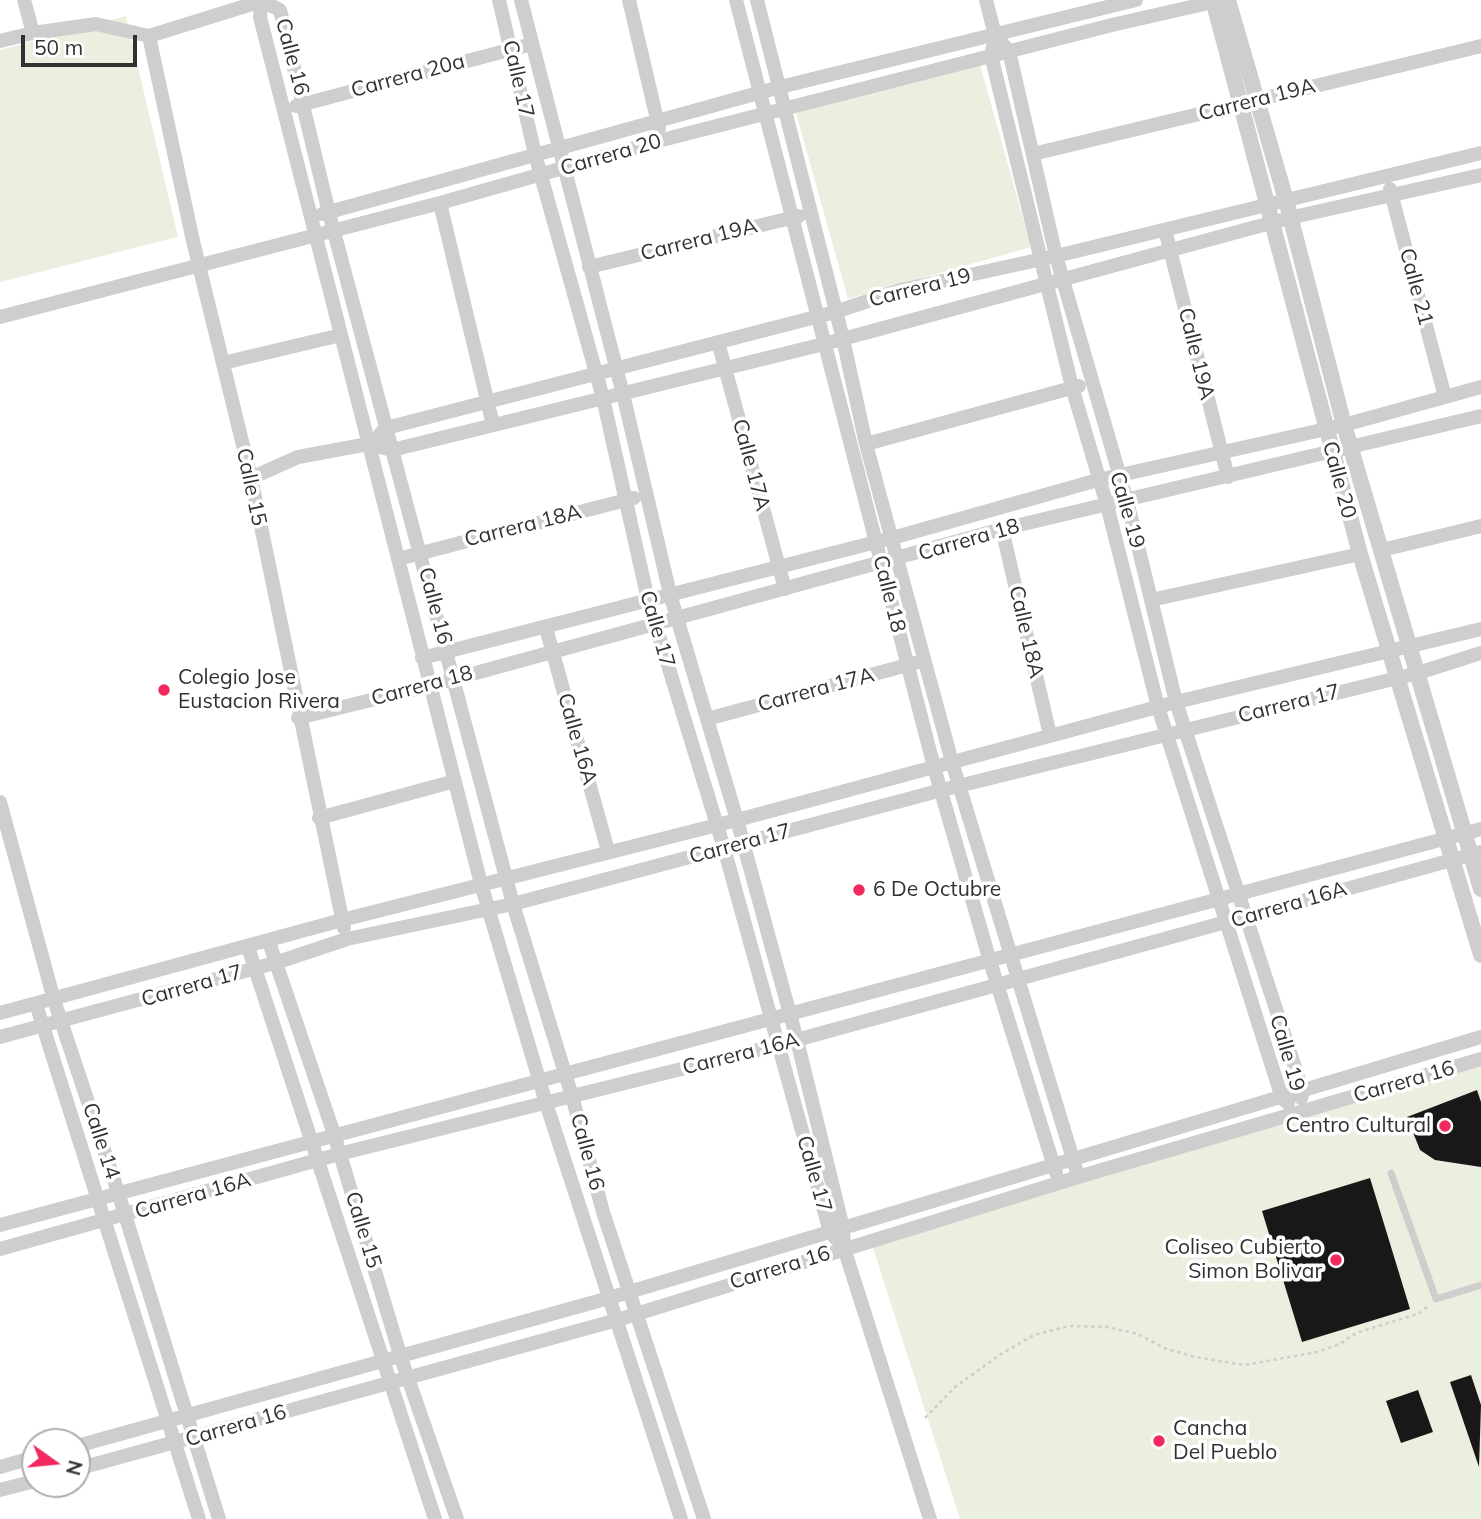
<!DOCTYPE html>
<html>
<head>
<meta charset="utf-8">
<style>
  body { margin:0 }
  #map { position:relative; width:1481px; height:1519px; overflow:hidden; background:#fff; font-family:Mulish,sans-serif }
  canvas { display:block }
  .north { position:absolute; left:21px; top:1428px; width:70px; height:70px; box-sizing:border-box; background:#fff; border:2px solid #adadad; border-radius:50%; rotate:105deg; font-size:19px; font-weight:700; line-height:28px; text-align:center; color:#313131 }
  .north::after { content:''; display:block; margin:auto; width:24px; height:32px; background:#f3285e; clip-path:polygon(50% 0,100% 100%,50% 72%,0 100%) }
  .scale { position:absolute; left:21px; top:35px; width:116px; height:32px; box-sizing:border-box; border:4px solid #313131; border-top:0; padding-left:9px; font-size:21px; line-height:24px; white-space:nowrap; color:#313131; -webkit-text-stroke:5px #fff; paint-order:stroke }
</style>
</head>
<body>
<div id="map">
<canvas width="1481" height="1519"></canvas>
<div class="north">N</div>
<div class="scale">50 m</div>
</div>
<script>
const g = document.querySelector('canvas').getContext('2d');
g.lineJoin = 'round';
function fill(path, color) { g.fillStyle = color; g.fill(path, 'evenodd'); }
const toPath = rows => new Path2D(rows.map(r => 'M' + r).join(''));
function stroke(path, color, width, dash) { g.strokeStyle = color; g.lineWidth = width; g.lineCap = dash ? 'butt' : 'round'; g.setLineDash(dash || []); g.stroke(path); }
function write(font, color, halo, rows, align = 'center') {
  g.font = font + ' Mulish,sans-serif'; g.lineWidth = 7; g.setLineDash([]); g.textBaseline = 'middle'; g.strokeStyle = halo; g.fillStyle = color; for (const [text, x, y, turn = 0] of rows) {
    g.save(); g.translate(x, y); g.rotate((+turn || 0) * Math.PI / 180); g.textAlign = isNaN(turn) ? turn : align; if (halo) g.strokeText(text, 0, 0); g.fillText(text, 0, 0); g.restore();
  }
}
fill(toPath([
  [126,16,178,237,0,282,0,50],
  [979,61,1031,247,848,299,796,113],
  [1481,1064,1481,1519,960,1519,872,1245]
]), '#ebefdf');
fill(toPath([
  [1477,1090,1481,1102,1481,1167,1435,1160,1420,1150,1407,1117],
  [1370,1178,1410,1309,1302,1342,1262,1211],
  [1471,1375,1481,1405,1479,1467,1450,1382],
  [1418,1390,1433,1432,1401,1443,1386,1401]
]), '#181818');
stroke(toPath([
  [925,1418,955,1387,1001,1354,1034,1335,1069,1326,1107,1327,1138,1334,1164,1348,1195,1357,1245,1365,1317,1352,1340,1344,1356,1333,1420,1313,1429,1305]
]), '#cecece', 2.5, [3.5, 3.5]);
stroke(toPath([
  [1391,1173,1436,1299,1481,1285]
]), '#cecece', 7);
stroke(toPath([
  [24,0,33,33],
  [499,0,535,154,603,398,648,600,724,848,830,1232,836,1239],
  [521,0,623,394,670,594,737,820,797,1040,843,1228,844,1248,930,1519],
  [629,0,659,128],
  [736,0,934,767,989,958,1056,1173],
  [757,0,843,339,866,444,952,762,1076,1169],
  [986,0,995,35,1009,51,1056,256,1127,501,1176,702,1303,1092,1301,1098],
  [149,36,193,241,251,478,344,928],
  [0,41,33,33,96,24,149,36,265,0],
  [993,47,991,55,1072,387,1107,505,1158,707,1282,1098,1288,1103],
  [296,106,532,44],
  [1033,154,1481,46],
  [1390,189,1445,397],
  [440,203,493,425],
  [322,214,780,87,1136,0],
  [1165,230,1228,477],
  [589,267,799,216],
  [0,317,440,203,662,140,1112,25,1222,0],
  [718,342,785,589],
  [223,363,341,335],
  [380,434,386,428,835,312,901,290,1056,256,1481,153],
  [866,444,1079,386],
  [251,478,298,457,368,444,392,450,824,344,1289,218,1481,175],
  [1002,529,1050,735],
  [1382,550,1481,526],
  [398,559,634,498],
  [1151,600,1360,554],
  [546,628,608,851],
  [422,658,892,538,1098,480,1344,425,1481,387],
  [298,718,428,686,1002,529,1481,416],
  [707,719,915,663],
  [0,802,54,1000,118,1192,219,1519],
  [319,818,455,781],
  [269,942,334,1134,401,1358,457,1519],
  [248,947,435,1519],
  [36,1004,199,1519],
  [0,1013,342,920,737,820,1176,702,1481,629],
  [0,1037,275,963,347,939,513,904,942,790,1418,673,1481,653],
  [0,1225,1481,829],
  [0,1249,339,1154,778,1045,1481,852],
  [77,1446,609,1298,1481,1037],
  [0,1467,35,1457],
  [77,1469,617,1320,1078,1177,1481,1059],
  [0,1490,35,1481],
  [681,1519,546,1103,481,884,260,17,262,1,280,10,329,213,513,904,572,1096,603,1212,704,1519]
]), '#cecece', 14);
stroke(toPath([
  [1213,0,1360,554,1481,955],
  [1228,0,1286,200,1344,425,1481,889]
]), '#cecece', 16);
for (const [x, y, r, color] of [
  [164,690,7,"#f3285e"],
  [859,890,7,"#f3285e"],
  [1445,1126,7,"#f3285e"],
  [1336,1260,7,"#f3285e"],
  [1159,1441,7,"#f3285e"]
]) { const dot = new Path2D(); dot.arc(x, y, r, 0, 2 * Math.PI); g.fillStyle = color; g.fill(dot); stroke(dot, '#fff', 2.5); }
write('21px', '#313131', '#fff', [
  ["Calle 16",292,57,75],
  ["Carrera 20a",408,76,-15],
  ["Calle 17",518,79,77],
  ["Carrera 19A",1257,100,-14],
  ["Carrera 20",611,155,-16],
  ["Carrera 19A",699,240,-14],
  ["Calle 21",1416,287,75],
  ["Carrera 19",920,288,-14],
  ["Calle 19A",1196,354,76],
  ["Calle 17A",751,465,75],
  ["Calle 20",1339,480,75],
  ["Calle 15",251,487,78],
  ["Calle 19",1127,510,74],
  ["Carrera 18A",523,526,-14],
  ["Carrera 18",969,540,-16],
  ["Calle 18",889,594,76],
  ["Calle 16",435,606,75],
  ["Calle 17",657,629,74],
  ["Calle 18A",1026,632,77],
  ["Carrera 18",422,686,-15],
  ["Carrera 17A",816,690,-15],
  ["Carrera 17",1289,704,-14],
  ["Calle 16A",577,739,74],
  ["Carrera 17",740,844,-15],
  ["Carrera 16A",1289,905,-16],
  ["Carrera 17",192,986,-16],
  ["Calle 19",1287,1053,74],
  ["Carrera 16A",741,1054,-14],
  ["Carrera 16",1404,1082,-16],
  ["Calle 14",101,1141,72],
  ["Calle 16",587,1152,75],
  ["Calle 17",814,1174,74],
  ["Carrera 16A",193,1196,-16],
  ["Calle 15",363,1230,73],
  ["Carrera 16",780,1268,-17],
  ["Carrera 16",236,1426,-16]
]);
write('21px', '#313131', '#fff', [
  ["Colegio Jose",178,678],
  ["Eustacion Rivera",178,702],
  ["6 De Octubre",873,890],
  ["Centro Cultural",1431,1126,"right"],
  ["Coliseo Cubierto",1322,1248,"right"],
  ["Simon Bolivar",1322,1272,"right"],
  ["Cancha",1173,1429],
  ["Del Pueblo",1173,1453]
], 'left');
</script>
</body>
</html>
